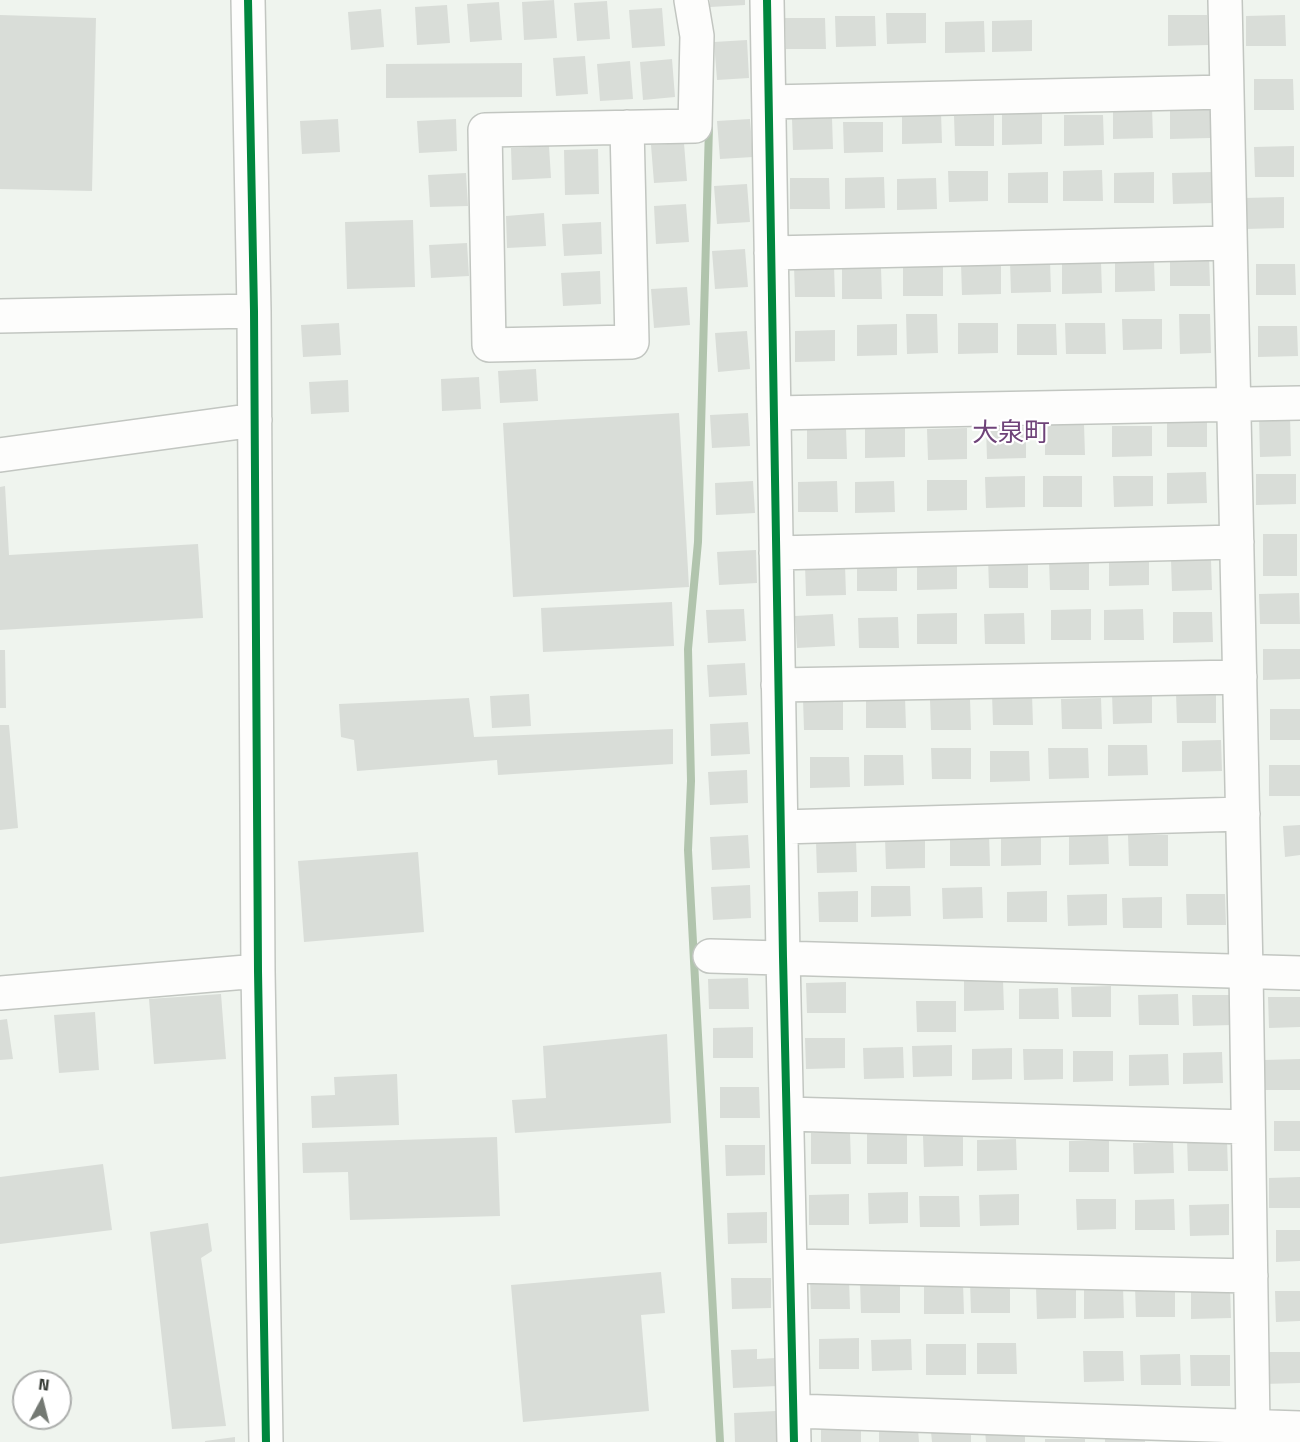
<!DOCTYPE html>
<html>
<head>
<meta charset="utf-8">
<style>
  body { margin:0 }
  #map { position:relative; width:1300px; height:1442px; overflow:hidden; background:#eff4ee; font-family:"Titillium Web",sans-serif }
  canvas { display:block }
  .north { position:absolute; left:12px; top:1370px; width:60px; height:60px; box-sizing:border-box; background:#fff; border:2px solid #adafad; border-radius:50%; rotate:7deg; font-size:16px; font-weight:700; line-height:24px; text-align:center; color:#323731 }
  .north::after { content:''; display:block; margin:auto; width:21px; height:27px; background:#747973; clip-path:polygon(50% 0,100% 100%,50% 72%,0 100%) }
</style>
</head>
<body>
<div id="map">
<canvas width="1300" height="1442"></canvas>
<div class="north">N</div>
</div>
<script>
const g = document.querySelector('canvas').getContext('2d');
g.lineJoin = 'round';
const toPath = rows => new Path2D(rows.map(r => 'M' + r).join(''));
function stroke(path, color, width, dash) { g.strokeStyle = color; g.lineWidth = width; g.lineCap = dash ? 'butt' : 'round'; g.setLineDash(dash || []); g.stroke(path); }
function fill(path, color) { g.fillStyle = color; g.fill(path, 'evenodd'); }
function write(font, color, halo, rows, align = 'center') {
  g.font = font + ' "Titillium Web","Noto Sans JP",sans-serif'; g.lineWidth = 4.5; g.setLineDash([]); g.textBaseline = 'middle'; g.strokeStyle = halo; g.fillStyle = color; for (const [text, x, y, turn = 0] of rows) {
    g.save(); g.translate(x, y); g.rotate((+turn || 0) * Math.PI / 180); g.textAlign = isNaN(turn) ? turn : align; if (halo) g.strokeText(text, 0, 0); g.fillText(text, 0, 0); g.restore();
  }
}
stroke(toPath([
  [709,126,698,542,688,649,691,781,688,850,720,1442]
]), '#b1c4ad', 8);
fill(toPath([
  [554,0,557,38,524,40,522,2],
  [710,0,745,0,745,5,710,7],
  [607,1,610,39,577,41,574,3],
  [499,2,502,40,470,42,467,4],
  [447,5,450,43,417,45,415,7],
  [662,8,665,46,632,48,629,10],
  [381,9,384,47,351,50,348,12],
  [886,13,926,13,926,43,887,44],
  [0,15,96,18,92,191,0,189],
  [1168,15,1207,15,1208,45,1168,46],
  [1285,15,1286,46,1246,46,1246,16],
  [835,16,875,16,876,46,836,47],
  [785,18,825,18,826,49,786,49],
  [1032,20,1032,51,992,52,992,21],
  [984,21,985,52,945,53,945,22],
  [747,40,749,78,717,80,714,42],
  [585,56,588,94,556,96,553,58],
  [672,59,675,97,643,100,640,62],
  [630,61,633,99,600,101,597,64],
  [522,63,522,97,386,98,386,64],
  [1254,79,1293,79,1294,110,1254,110],
  [1152,107,1153,138,1113,139,1113,108],
  [1170,108,1210,108,1210,138,1170,139],
  [941,112,942,143,902,144,902,113],
  [1002,114,1042,114,1042,144,1002,145],
  [994,115,994,146,955,146,954,116],
  [1064,115,1103,115,1104,145,1064,146],
  [832,118,833,149,793,150,792,119],
  [338,119,340,152,302,154,300,121],
  [456,119,457,151,419,153,417,121],
  [750,119,753,157,720,159,717,121],
  [843,122,883,122,883,152,844,153],
  [684,143,687,181,654,183,651,145],
  [549,146,551,178,512,180,511,148],
  [1294,146,1294,177,1255,177,1254,147],
  [598,149,599,194,565,195,564,150],
  [1102,170,1103,201,1063,201,1063,171],
  [948,171,988,171,988,201,949,202],
  [1048,172,1048,203,1008,203,1008,173],
  [1154,172,1154,203,1114,203,1114,173],
  [1212,172,1213,203,1173,204,1172,173],
  [466,173,468,206,430,207,428,175],
  [884,177,885,208,845,209,845,178],
  [790,178,829,178,830,209,790,209],
  [936,178,937,209,897,210,897,179],
  [747,184,750,222,717,224,714,186],
  [1284,197,1284,228,1245,229,1244,198],
  [686,204,689,242,656,244,654,206],
  [544,213,546,246,507,248,506,216],
  [413,220,415,287,347,289,345,222],
  [601,222,602,254,564,256,562,224],
  [467,243,469,276,431,278,429,245],
  [745,249,748,287,715,289,712,251],
  [1209,255,1210,286,1170,286,1170,256],
  [1050,261,1051,292,1011,293,1010,262],
  [1115,261,1154,261,1155,291,1115,292],
  [1101,262,1102,293,1062,294,1062,263],
  [1001,263,1001,294,962,295,961,264],
  [1256,264,1295,264,1296,295,1256,295],
  [943,265,943,296,903,296,903,266],
  [794,266,834,266,835,297,795,297],
  [842,268,881,268,882,299,842,299],
  [600,271,601,304,563,306,561,273],
  [687,287,690,325,654,328,651,289],
  [906,314,937,314,938,353,907,354],
  [1179,314,1210,314,1211,353,1180,354],
  [1122,319,1162,319,1162,349,1123,350],
  [339,323,341,355,303,357,301,325],
  [958,323,998,323,998,353,958,354],
  [1065,323,1105,323,1106,354,1066,354],
  [897,324,897,355,857,356,857,325],
  [1017,324,1056,324,1057,355,1017,355],
  [1258,326,1297,326,1298,356,1258,357],
  [835,330,835,361,795,362,795,331],
  [747,331,750,369,718,372,715,333],
  [536,369,538,401,500,403,498,371],
  [479,377,481,409,442,411,441,379],
  [348,380,349,412,311,414,309,382],
  [679,413,689,587,513,597,503,423],
  [748,413,750,446,712,448,710,415],
  [1207,416,1207,447,1167,447,1167,417],
  [1290,416,1291,456,1260,457,1259,417],
  [1045,424,1084,424,1085,455,1045,455],
  [1112,426,1152,426,1152,456,1112,457],
  [865,427,905,427,905,457,865,458],
  [1026,427,1026,458,987,459,986,428],
  [807,428,846,428,847,459,807,459],
  [967,428,967,459,928,460,927,429],
  [1206,472,1207,503,1167,504,1167,473],
  [1256,474,1296,474,1296,504,1256,505],
  [1025,476,1025,507,986,508,985,477],
  [1043,476,1082,476,1082,507,1043,507],
  [1113,476,1153,476,1153,506,1114,507],
  [927,480,967,480,967,510,927,511],
  [753,481,755,513,716,515,715,483],
  [837,481,838,512,798,512,798,482],
  [894,481,895,512,855,513,855,482],
  [5,486,9,555,198,544,203,618,0,630,0,487],
  [1263,534,1297,534,1297,576,1263,576],
  [756,550,757,583,719,585,717,552],
  [1109,555,1149,555,1149,585,1109,586],
  [1028,557,1028,588,989,588,988,558],
  [917,559,957,559,957,589,917,590],
  [1089,559,1089,590,1050,590,1049,560],
  [857,560,897,560,897,591,857,591],
  [1171,560,1211,560,1212,590,1172,591],
  [805,565,845,565,846,595,806,596],
  [1299,593,1300,624,1260,624,1259,594],
  [672,602,674,646,543,652,541,608],
  [744,609,746,641,708,643,706,610],
  [1091,609,1091,640,1051,640,1051,610],
  [1143,609,1144,640,1104,640,1104,610],
  [1173,612,1212,612,1213,642,1173,643],
  [957,613,957,644,917,644,917,614],
  [1024,613,1025,644,985,644,984,614],
  [833,614,835,646,797,648,795,616],
  [898,617,899,648,859,648,858,618],
  [1263,649,1300,649,1300,679,1263,680],
  [0,650,5,650,6,708,0,708],
  [745,663,747,695,709,697,707,665],
  [1216,692,1216,723,1177,723,1176,693],
  [1112,693,1152,693,1152,723,1113,724],
  [529,694,531,726,492,728,490,696],
  [992,694,1032,694,1033,725,993,725],
  [905,697,906,728,866,728,866,698],
  [469,698,474,737,673,729,673,764,498,775,497,760,357,771,354,740,341,737,339,704],
  [1101,698,1102,729,1062,729,1061,699],
  [803,699,843,699,843,730,804,730],
  [970,699,971,730,931,730,930,700],
  [1270,709,1300,709,1300,740,1270,740],
  [748,722,750,754,711,756,710,724],
  [0,725,9,725,18,828,0,830],
  [1221,740,1222,771,1182,772,1182,741],
  [1108,745,1147,745,1148,775,1108,776],
  [931,748,971,748,971,779,932,779],
  [1048,748,1088,748,1089,778,1049,779],
  [990,751,1029,751,1030,781,990,782],
  [864,755,903,755,904,785,864,786],
  [810,757,849,757,850,787,810,788],
  [1269,765,1300,765,1300,796,1269,796],
  [747,770,748,803,710,805,708,772],
  [1300,825,1300,855,1285,857,1283,826],
  [1108,833,1109,864,1069,865,1069,834],
  [1041,834,1041,865,1001,866,1001,835],
  [748,835,750,868,712,870,710,837],
  [950,835,989,835,990,866,950,866],
  [1128,835,1168,835,1168,866,1129,866],
  [925,837,925,868,886,869,885,838],
  [856,841,857,872,817,873,816,842],
  [418,852,424,932,304,942,298,861],
  [750,885,751,918,713,920,711,887],
  [871,886,910,886,911,916,871,917],
  [982,887,983,918,943,919,942,888],
  [858,891,858,922,819,922,818,892],
  [1047,891,1047,922,1007,922,1007,892],
  [1107,894,1107,925,1068,926,1067,895],
  [1186,894,1225,894,1226,925,1187,925],
  [1162,897,1162,928,1123,928,1122,898],
  [748,978,749,1009,709,1009,708,979],
  [964,980,1003,980,1004,1010,964,1011],
  [846,982,846,1013,807,1013,806,983],
  [1111,986,1111,1017,1072,1017,1071,987],
  [1058,988,1059,1019,1019,1019,1019,989],
  [221,994,226,1059,154,1064,149,999],
  [1178,994,1179,1025,1139,1025,1138,995],
  [1192,995,1232,995,1232,1025,1193,1026],
  [1268,997,1300,997,1300,1027,1269,1028],
  [916,1001,956,1001,956,1032,917,1032],
  [95,1012,99,1070,59,1073,54,1015],
  [7,1019,13,1059,0,1060,0,1020],
  [753,1027,753,1058,713,1058,713,1028],
  [667,1034,671,1123,515,1133,512,1100,546,1098,543,1046],
  [805,1038,845,1038,845,1068,806,1069],
  [952,1045,952,1076,913,1077,912,1046],
  [903,1047,904,1078,864,1079,863,1048],
  [1012,1048,1012,1079,972,1080,972,1049],
  [1023,1049,1063,1049,1063,1079,1024,1080],
  [1073,1051,1113,1051,1113,1081,1073,1082],
  [1222,1052,1223,1083,1183,1084,1183,1053],
  [1168,1054,1169,1085,1129,1086,1129,1055],
  [1300,1059,1300,1090,1265,1090,1264,1060],
  [397,1074,399,1125,312,1128,311,1096,335,1095,334,1077],
  [720,1087,759,1087,760,1118,720,1118],
  [1274,1121,1300,1121,1300,1151,1274,1151],
  [811,1133,850,1133,851,1164,811,1164],
  [907,1133,907,1164,867,1164,867,1134],
  [923,1136,963,1136,963,1166,924,1167],
  [497,1137,500,1216,350,1220,348,1172,303,1173,302,1143],
  [1016,1139,1017,1170,977,1171,977,1140],
  [1187,1140,1227,1140,1228,1171,1188,1171],
  [1069,1141,1109,1141,1109,1172,1069,1172],
  [1173,1142,1174,1173,1134,1174,1133,1143],
  [725,1145,765,1145,765,1175,726,1176],
  [103,1164,112,1230,0,1244,0,1177],
  [1300,1177,1300,1208,1269,1208,1269,1178],
  [908,1192,908,1223,869,1224,868,1193],
  [849,1194,849,1225,809,1225,809,1195],
  [1019,1194,1019,1225,980,1226,979,1195],
  [919,1196,959,1196,960,1227,920,1227],
  [1076,1199,1116,1199,1116,1229,1077,1230],
  [1174,1199,1175,1230,1135,1230,1135,1200],
  [1229,1204,1229,1235,1190,1236,1189,1205],
  [767,1212,767,1243,728,1244,727,1213],
  [208,1223,212,1251,201,1258,226,1426,172,1429,150,1232],
  [1276,1230,1300,1230,1300,1261,1276,1262],
  [661,1272,665,1313,641,1315,649,1411,523,1422,511,1285],
  [731,1278,771,1278,771,1308,732,1309],
  [849,1278,850,1309,811,1309,810,1279],
  [860,1282,900,1282,900,1313,861,1313],
  [970,1282,1010,1282,1010,1313,971,1313],
  [963,1283,964,1314,924,1314,924,1284],
  [1175,1286,1175,1317,1136,1317,1135,1287],
  [1084,1287,1123,1287,1124,1318,1084,1319],
  [1036,1288,1076,1288,1076,1318,1037,1319],
  [1191,1288,1230,1288,1231,1318,1191,1319],
  [1275,1291,1300,1291,1300,1321,1276,1322],
  [859,1338,859,1369,819,1369,819,1339],
  [911,1339,912,1370,872,1371,871,1340],
  [977,1343,1016,1343,1017,1374,977,1374],
  [926,1344,966,1344,966,1375,926,1375],
  [757,1349,757,1359,776,1358,777,1386,733,1388,731,1350],
  [1083,1351,1123,1351,1124,1381,1084,1382],
  [1263,1352,1300,1352,1300,1383,1264,1384],
  [1180,1354,1181,1385,1141,1385,1140,1355],
  [1190,1355,1230,1355,1230,1386,1191,1386],
  [776,1411,778,1442,735,1442,734,1413],
  [821,1427,861,1427,861,1442,821,1442],
  [918,1429,919,1442,879,1442,879,1430],
  [985,1431,1025,1431,1025,1442,986,1442],
  [931,1432,971,1432,971,1442,932,1442],
  [235,1437,235,1442,205,1442,205,1441],
  [1105,1438,1145,1438,1145,1442,1105,1442],
  [1045,1439,1085,1439,1085,1442,1045,1442]
]), '#d9ddd8');
const minor = toPath([
  [248,0,254,311,258,971,266,1442],
  [767,0,783,957,794,1442],
  [1225,0,1246,971,1253,1426],
  [769,102,1227,92],
  [627,127,632,342,489,345,485,130,695,126,697,36,691,0],
  [771,253,1230,243],
  [0,316,254,311],
  [774,413,1300,403],
  [0,455,255,420],
  [776,553,1237,542],
  [778,685,1240,677],
  [781,827,1243,814],
  [710,956,1300,973],
  [0,993,258,971],
  [787,1114,1248,1127],
  [790,1266,1251,1276],
  [794,1411,1300,1428]
]);
stroke(minor, '#c2c6c1', 36);
stroke(minor, '#fdfdfc', 33);
stroke(toPath([
  [248,0,254,311,258,971,266,1442],
  [767,0,783,957,794,1442]
]), '#00873e', 8);
write('26px', '#6f4379', '#fff', [
  ["大泉町",1011,435]
]);
</script>
</body>
</html>
